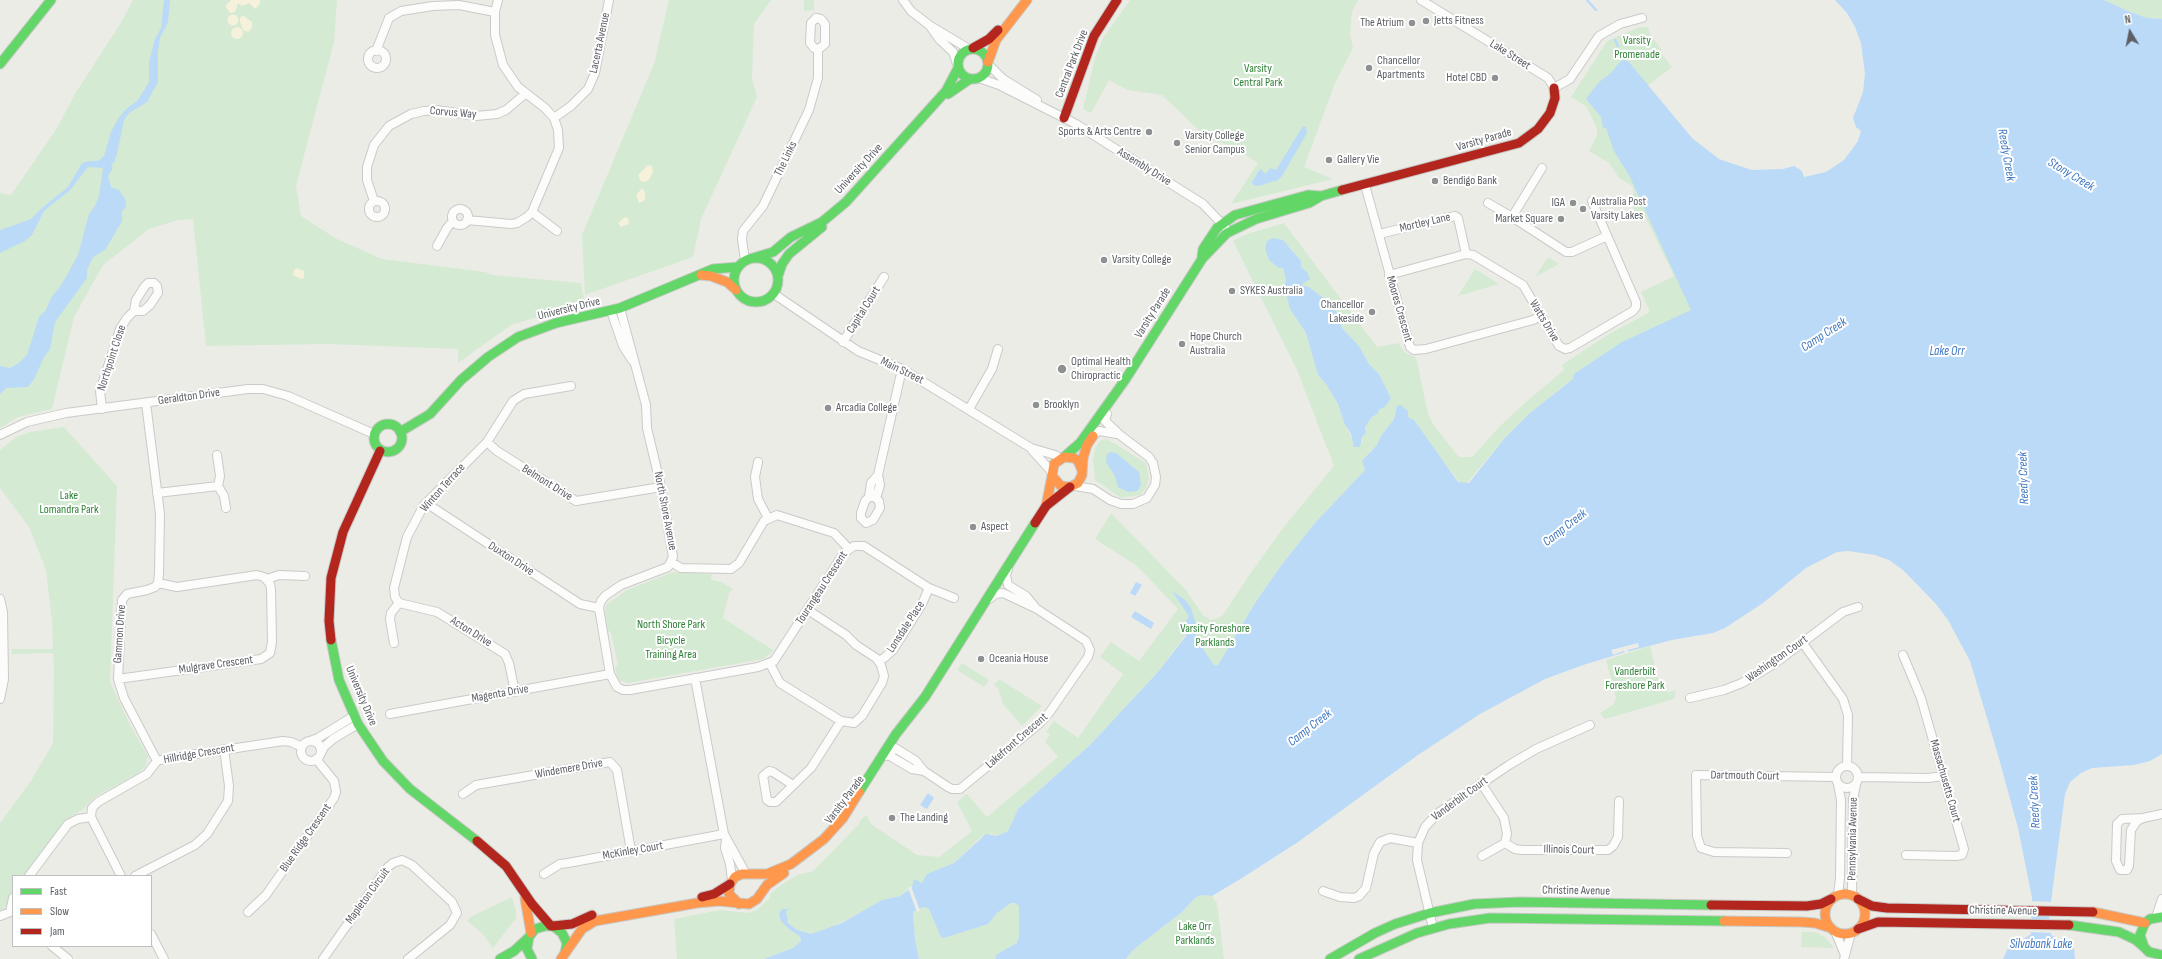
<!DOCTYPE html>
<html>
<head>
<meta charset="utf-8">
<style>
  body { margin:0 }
  #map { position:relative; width:2162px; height:959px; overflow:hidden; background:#ecece7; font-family:"Sofia Sans Condensed",sans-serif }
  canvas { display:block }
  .legend { position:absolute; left:12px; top:875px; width:140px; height:72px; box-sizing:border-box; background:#fff; border:1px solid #bebfc1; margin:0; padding:5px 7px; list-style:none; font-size:12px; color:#5c6065 }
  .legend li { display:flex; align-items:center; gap:8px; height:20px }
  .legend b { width:20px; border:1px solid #bebfc1 }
  .north { position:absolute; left:2110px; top:12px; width:40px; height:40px; -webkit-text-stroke:3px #fff; paint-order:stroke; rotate:350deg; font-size:11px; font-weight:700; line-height:16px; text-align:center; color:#5c6065 }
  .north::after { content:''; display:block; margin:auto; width:14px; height:18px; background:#5c6065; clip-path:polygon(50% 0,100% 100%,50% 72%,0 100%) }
</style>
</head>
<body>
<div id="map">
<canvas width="2162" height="959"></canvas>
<ul class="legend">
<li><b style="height:5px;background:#63d668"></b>Fast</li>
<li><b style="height:5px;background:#ff974d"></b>Slow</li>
<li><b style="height:5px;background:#b3261e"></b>Jam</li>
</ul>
<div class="north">N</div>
</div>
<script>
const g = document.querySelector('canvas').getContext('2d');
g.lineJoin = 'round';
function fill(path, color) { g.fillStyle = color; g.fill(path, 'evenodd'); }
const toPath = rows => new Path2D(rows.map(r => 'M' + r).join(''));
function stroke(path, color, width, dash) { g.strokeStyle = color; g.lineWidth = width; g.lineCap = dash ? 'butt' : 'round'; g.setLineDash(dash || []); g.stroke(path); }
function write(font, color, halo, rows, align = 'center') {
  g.font = font + ' "Sofia Sans Condensed",sans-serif'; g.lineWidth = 4; g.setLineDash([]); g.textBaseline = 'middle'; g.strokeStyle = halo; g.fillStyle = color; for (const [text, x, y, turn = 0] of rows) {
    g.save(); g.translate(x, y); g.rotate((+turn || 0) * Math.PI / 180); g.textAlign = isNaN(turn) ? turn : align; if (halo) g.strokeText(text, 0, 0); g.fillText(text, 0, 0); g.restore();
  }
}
fill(toPath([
  [133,0,337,0,334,42,296,186,301,216,335,238,382,259,485,272,492,275,581,283,585,303,578,308,547,314,511,325,458,363,458,349,328,344,206,346,193,219,178,220,149,229,103,265,74,317,52,409,18,417,0,428,0,193,11,195,57,128,75,94,122,21],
  [669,0,771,0,754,24,752,79,757,97,701,219,693,257,585,295,582,235,654,64],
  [804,0,814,0,814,10,804,11],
  [1130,0,1358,0,1352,12,1350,34,1353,48,1335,83,1304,167,1333,179,1231,204,1258,163,1231,146,1211,140,1203,134,1162,95,1128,90,1109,80,1091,113,1083,109,1095,58,1103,38],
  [2104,0,2162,0,2162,19,2147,18,2128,11],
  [1640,27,1648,27,1650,35,1662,50,1660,52,1672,67,1646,87,1597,104,1697,312,1573,379,1557,391,1504,439,1467,483,1465,489,1431,446,1414,420,1408,417,1405,408,1395,411,1394,419,1381,436,1377,446,1370,451,1365,470,1314,524,1280,567,1255,603,1218,665,1214,665,1202,647,1196,644,1194,640,1187,633,1157,673,1090,745,1018,809,1008,831,1003,834,997,836,992,834,981,837,954,863,928,874,922,883,914,885,900,896,890,898,832,927,811,935,797,930,788,923,786,915,786,911,789,909,782,909,790,930,800,936,801,941,793,948,764,959,677,959,674,919,720,910,748,913,757,910,770,898,770,894,781,885,797,875,813,871,859,824,861,819,867,815,871,824,917,855,939,857,972,831,957,802,967,794,987,817,1058,757,1045,742,1050,734,1046,732,1054,721,1078,738,1123,674,1100,657,1111,642,1139,661,1178,609,1137,566,1095,539,1111,513,1185,589,1203,615,1211,620,1218,618,1223,615,1250,574,1283,528,1334,466,1297,370,1233,241,1244,235,1284,223,1377,347,1399,343,1405,353,1416,357,1428,414,1434,426,1459,457,1472,457,1500,426,1527,401,1564,370,1562,365,1609,334,1650,312,1641,292,1674,276,1645,216,1638,219,1635,213,1630,198,1634,193,1632,186,1619,178,1609,163,1589,151,1597,135,1597,128,1586,106,1571,97,1607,41],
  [1289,246,1300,261,1301,267,1307,272,1301,285,1309,287,1330,303,1336,312,1342,328,1359,346,1369,364,1379,374,1391,398,1386,406,1379,410,1372,417,1365,427,1366,433,1362,437,1362,443,1354,442,1344,423,1338,404,1326,384,1318,375,1306,333,1290,309,1284,286,1286,280,1283,268],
  [1548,257,1559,264,1535,277],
  [1475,269,1499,284,1458,296],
  [64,427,117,486,110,682,130,725,148,756,145,767,138,773,93,798,85,808,67,819,24,876,13,876,13,891,7,904,0,911,0,823,31,781,53,743,54,667,53,653,12,654,12,649,53,649,52,621,46,570,29,527,0,488,0,450,16,437,30,432],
  [1107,439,1146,463,1149,479,1146,488,1140,495,1121,498,1095,480,1093,460,1095,448,1101,440],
  [673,572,712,574,711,580,721,582,733,589,729,593,723,618,773,650,771,653,763,659,628,683,617,680,615,667,618,664,611,634,608,630,605,612,606,605,627,590],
  [1650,646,1660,688,1667,692,1676,691,1674,699,1605,719,1600,713,1613,705,1616,698,1606,660],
  [962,663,989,680,984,687,957,670],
  [999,679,1042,706,1022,726,1003,704,998,688,994,685],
  [1204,895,1212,896,1217,903,1224,959,1126,959,1133,950,1182,912,1196,897],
  [512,897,516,911,516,918,493,948,482,933,467,921,470,917],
  [1011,903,1015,903,1019,906,1019,936,1017,943,997,954,995,959,919,959,915,940,913,912,923,907,929,909,944,938,987,924,997,913],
  [1802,932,1815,932,1826,938,1834,948,1801,947]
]), '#d4ead3');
fill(toPath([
  [231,0,260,0,260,4,255,9,249,3,242,6,238,3,235,12,230,13,225,6],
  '227.5 20a5.5 5.5 0 1 1 11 0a5.5 5.5 0 1 1-11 0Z',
  [243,15,252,22,252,28,248,32,243,30,240,22,240,18],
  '231 33a6 6 0 1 1 12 0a6 6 0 1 1-12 0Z',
  [648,165,652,166,653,172,648,181,643,182,640,180,638,175],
  [642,188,645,192,645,200,639,203,636,195],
  [625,217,628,218,629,224,621,227,618,223],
  [297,268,304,271,304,278,301,279,293,275,294,270]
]), '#f5f1db');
fill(toPath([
  [164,0,170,0,168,22,160,38,158,51,158,82,147,102,129,113,124,120,117,154,114,163,111,164,113,168,108,176,111,187,119,190,125,199,126,207,122,211,122,221,105,250,93,257,87,270,87,278,55,322,50,349,43,359,34,379,28,387,6,388,0,394,0,366,10,368,19,363,27,355,39,317,46,310,51,298,62,284,78,255,89,214,95,206,99,196,103,168,88,167,70,190,44,211,32,235,25,241,0,253,0,230,31,219,42,208,68,187,82,163,88,161,98,161,104,156,111,132,118,119,125,110,138,100,149,82,149,62,155,39,161,28],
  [1835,0,2104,0,2128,11,2147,18,2162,19,2162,754,2150,761,2134,765,2092,768,2081,773,2070,782,2065,794,2049,917,2051,935,2074,948,2075,959,2003,959,2007,950,2031,934,2032,898,2018,828,1998,755,1970,661,1948,620,1936,604,1903,570,1889,560,1875,555,1848,551,1837,552,1806,568,1763,603,1725,628,1713,633,1672,640,1626,652,1583,665,1545,679,1480,714,1418,755,1298,842,1242,878,1212,896,1204,895,1196,897,1182,912,1133,950,1126,959,995,959,997,954,1017,943,1019,936,1019,906,1015,903,1011,903,997,913,988,924,944,938,941,937,929,909,923,907,913,912,915,940,919,959,764,959,793,948,801,941,800,936,790,930,781,921,779,914,782,909,790,909,786,911,788,923,797,930,811,934,842,923,882,900,900,896,912,888,914,879,922,883,927,874,954,863,986,834,997,836,1008,831,1018,809,1090,745,1157,673,1186,636,1188,630,1186,621,1189,616,1172,591,1185,600,1191,608,1197,628,1195,640,1196,644,1202,647,1214,665,1218,665,1255,603,1280,567,1314,524,1365,470,1362,461,1377,445,1381,436,1394,419,1397,406,1401,405,1408,411,1408,417,1414,420,1458,482,1469,483,1504,439,1530,413,1573,379,1574,374,1622,342,1691,310,1629,175,1614,151,1606,128,1603,128,1601,117,1586,99,1598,83,1612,72,1618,64,1623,60,1628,61,1692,138,1719,159,1752,170,1783,169,1794,166,1802,171,1804,177,1826,172,1844,160,1858,141,1861,131,1856,127,1853,118,1863,92,1865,74,1861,43,1855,27,1847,13],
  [1303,126,1306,127,1307,133,1282,176,1278,180,1258,186,1253,185,1252,182,1260,169,1266,174,1270,168,1276,170],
  [1273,238,1283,240,1301,261,1301,267,1307,272,1310,279,1301,285,1309,287,1330,303,1336,311,1342,328,1359,346,1369,364,1379,374,1391,398,1386,406,1379,410,1377,414,1372,417,1365,427,1366,433,1362,437,1360,447,1354,447,1351,434,1344,423,1338,404,1326,384,1318,375,1306,333,1290,309,1284,286,1286,280,1283,268,1279,268,1269,260,1265,248,1267,241],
  [1111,452,1116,453,1139,472,1141,485,1137,491,1128,492,1118,487,1115,476,1106,462,1107,454],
  [1136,582,1142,585,1135,596,1130,593],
  [1135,611,1154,623,1151,629,1131,617],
  [928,793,934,798,927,809,920,805]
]), '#badaf8');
fill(toPath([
  [1638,643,1639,647,1628,650,1628,653,1625,654,1624,651,1613,655,1611,650],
  [911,886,920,911,917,912,908,888],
  [2029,901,2053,902,2051,915,2029,915],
  [2029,919,2051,919,2053,933,2029,932]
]), '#ecece7');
stroke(toPath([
  [1587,0,1596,10],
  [1615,40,1618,46]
]), '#badaf8', 2.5);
const street = toPath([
  [903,0,911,11,929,25,969,49],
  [1421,0,1548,78,1554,88,1570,79,1599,36,1620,24,1642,18],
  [816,18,821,19,825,24,825,44,819,49,814,48,810,43,811,23,816,18],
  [930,26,939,39,953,52,957,64],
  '368 59a9 9 0 1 1 18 0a9 9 0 1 1-18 0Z',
  [376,51,389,18,401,11,433,6,459,5,495,12],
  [989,65,1003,79,1037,100],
  [979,78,999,85,1076,124,1203,204,1225,227],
  [554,118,571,106,588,89,595,73,609,0],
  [1542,168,1512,217,1566,252,1572,252,1607,236],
  [1365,185,1410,347,1414,350,1426,349,1533,320,1541,316],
  '369 209a8 8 0 1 1 16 0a8 8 0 1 1-16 0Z',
  [374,201,367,180,367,167,374,145,389,126,411,114,424,111,437,110,476,116,497,114,506,110,525,94],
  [1488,203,1512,217],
  '452 217a8 8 0 1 1 16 0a8 8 0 1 1-16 0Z',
  [532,212,557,231],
  [467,220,511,224,517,223,527,217,532,212,559,148,558,130,554,118,545,108,518,87,503,65,495,35,495,12,498,0],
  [1379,234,1455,216,1458,218,1466,254],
  [437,246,447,228,453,221],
  [745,261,742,239,743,231,763,206,809,110,818,78,818,49],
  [1389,275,1466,254,1473,255,1523,285,1559,346,1565,349,1570,348,1633,311,1636,307,1636,302,1592,201],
  [774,294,858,351,902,369,1031,448,1055,455,1060,458],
  [620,308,646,405,647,428,661,487,673,557,668,567,621,585,605,596,601,601,599,608,610,674,617,687,623,690,630,690,758,667,774,661,844,553,854,546,864,546,929,588,954,598],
  [611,311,623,346,632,360],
  [843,342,884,277],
  [146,403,160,514,159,573,158,583,155,587,147,590,127,594,122,600,118,679,124,698,157,761],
  [102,409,100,391,120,329,127,318,134,311,143,311,150,305,158,293,157,286,154,283,148,283,145,286,136,300,134,311],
  [969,409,992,369,998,349],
  [0,435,27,422,66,413,248,389,263,389,288,396,374,434],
  [1093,435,1099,431,1117,434],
  [487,442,497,451,576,501,661,487],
  [1032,450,1051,471],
  [217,455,220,476,218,486,224,496,226,508],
  [758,462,755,477,758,499,768,518],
  [1075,486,1093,489,1110,500,1121,504,1133,504,1147,498,1155,485,1156,477,1153,463,1149,457,1120,435,1105,421,1107,414],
  [157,493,218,486],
  [869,497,871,483,878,475,902,369],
  [869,497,874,497,879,501,880,508,873,520,866,523,861,518,861,513,865,501,869,497],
  [876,498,880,485,878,475],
  [426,503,580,604,599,608],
  [671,562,681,568,731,569,739,563,764,521,777,515,834,533,848,548],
  [1008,569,1006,575,1008,585,1026,596,1035,607],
  [267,579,279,575,305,576],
  [0,599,3,612,4,679,0,699],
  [1802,642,1843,699,1848,715,1847,766],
  [394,643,390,619,391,613,399,603],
  [1903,655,1921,698,1964,849,1962,855,1956,856,1906,855],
  [878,661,884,658,893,650,922,604,929,588],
  [770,664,780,683,841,721,854,723,862,716,882,683,884,676,881,665,876,658,856,645,846,635,808,610],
  [695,678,724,834,746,874],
  [118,679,261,659,270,653,272,642,271,589,270,584,264,577,257,575,177,587,158,583],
  [515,692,509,663,505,654,437,612,399,603,395,597,394,588,407,537,424,505,487,442,513,401,524,394,571,386],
  [1690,698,1724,690,1742,683,1774,664,1843,612,1858,607],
  [390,714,610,674],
  [310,741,318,738,354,716],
  '301 751a10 10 0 1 1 20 0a10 10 0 1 1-20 0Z',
  [891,748,890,756,912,769,924,771],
  [321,753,324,747,333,739,358,724],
  [886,756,895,748,916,761,924,771,948,787,952,789,960,789,1039,724,1049,713,1088,657,1090,650,1086,641,1037,609,1003,593,996,594,989,599],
  '1836 777a11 11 0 1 1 22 0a11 11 0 1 1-22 0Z',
  [1859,777,1928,778,1944,776],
  [1481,783,1504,818,1507,834,1505,843],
  [793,785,773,772,769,771,763,776,767,800,770,802,776,802,811,768,841,721],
  [463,794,476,785,610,762,617,770,631,851],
  [2143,818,2137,821,2131,830,2129,866,2127,870,2120,870,2116,861,2117,824,2122,819,2143,818,2162,814],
  [726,839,725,848,730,864,732,880],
  [1505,843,1515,849,1522,850,1608,850,1613,846,1618,837,1619,801],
  [1787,853,1714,852,1701,848,1697,836,1696,775,1836,777],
  [1482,856,1505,843],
  [544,874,560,864,568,863,724,834],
  [29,876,68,824,78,819,91,817],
  [121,876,91,817,92,808,98,802,147,774,157,761,164,759,283,741,291,742,302,747],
  [135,876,195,845,207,834,228,801,229,786,224,749],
  [1323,891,1340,897,1354,898,1359,896,1366,888,1374,853,1380,842,1390,838,1418,843],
  [1838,895,1840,878,1841,800,1838,784],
  [1852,895,1853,800,1856,784],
  [248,912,266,895,334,798,336,792,334,781,316,759],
  [0,916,10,912,13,898],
  [2156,917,2162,899],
  [1433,928,1417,860,1418,843,1425,827,1438,813,1509,765,1536,749,1590,725],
  [1835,931,1845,955],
  [151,934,164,959],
  [52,946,68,959],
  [323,959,388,867,393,863,402,860,412,865,452,902,457,913,450,925,408,959],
  [1844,959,1851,933]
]);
const fast = toPath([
  '958 64a15 15 0 1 1 30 0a15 15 0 1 1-30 0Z',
  [0,64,51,0],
  [948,94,970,79],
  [1202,256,1203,249,1217,228,1235,215,1308,195,1321,196],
  '734 280a22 22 0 1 1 44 0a22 22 0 1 1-44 0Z',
  [753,258,773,252,791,237,822,222,846,202,946,91,958,68],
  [778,276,782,264,789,254,822,227],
  '374 438a14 14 0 1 1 28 0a14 14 0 1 1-28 0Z',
  [400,432,430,414,461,380,488,357,518,337,556,323,620,308,713,269,738,267],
  [1064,457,1080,443,1125,380,1202,259,1227,233,1256,219,1309,203,1321,196,1342,190],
  [331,640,339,680,358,724,383,761,410,789,477,841],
  [859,792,896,734,925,697,1035,523],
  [2162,917,2150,919,2145,923,2140,935,2144,947,2149,952,2162,955],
  [2069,925,2119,932,2136,940,2144,947],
  [500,959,514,951,529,937],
  [532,959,527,949,529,937,535,929,545,926,553,926,562,933,567,943,565,953],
  [1330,959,1375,933,1395,924,1430,913,1474,904,1520,902,1711,905],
  [1359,959,1417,933,1449,924,1490,918,1724,921]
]);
const slow = toPath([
  [988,62,996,40,1027,0],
  [701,275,711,276,727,282,736,290],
  [1082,470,1078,461,1074,458,1064,457,1054,464,1052,476,1061,486,1070,487,1078,483,1082,475,1083,458,1087,445,1093,436],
  [1046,506,1052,476],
  '1825 914a20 20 0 1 1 40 0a20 20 0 1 1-40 0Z',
  [525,898,531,933],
  [739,904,729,894,730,884,735,877,742,874,767,874,791,864,824,839,843,818,859,792],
  [2093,912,2145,923],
  [1724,921,1802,922,1815,923,1831,928],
  [561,959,582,929,595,921,697,903,719,901,749,904,757,899,767,885,784,873]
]);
const jam = toPath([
  [973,48,989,39,998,30],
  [1064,118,1094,36,1117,0],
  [1342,190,1519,143,1538,129,1550,113,1555,98,1554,88],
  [1035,523,1046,506,1070,487],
  [331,640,329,621,331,578,343,532,380,451],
  [477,841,506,866,532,904,551,926],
  [702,897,714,894,730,884],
  [1858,899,1872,906,1887,908,2093,912],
  [1711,905,1807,906,1821,904,1831,899],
  [553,926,572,924,592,915],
  [1858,929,1878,922,2069,925]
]);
stroke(street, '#c9cac9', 10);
stroke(fast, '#c8c9c7', 11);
stroke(slow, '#c8c9c7', 11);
stroke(jam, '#c8c9c7', 11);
stroke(street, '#fcfcfb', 8);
stroke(fast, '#63d668', 9);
stroke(slow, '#ff974d', 9);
stroke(jam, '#b3261e', 9);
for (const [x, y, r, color] of [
  [1426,21,4,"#8e9192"],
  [1412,23,4,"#8e9192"],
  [1369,68,4,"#8e9192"],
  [1495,78,4,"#8e9192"],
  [1149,132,4,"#8e9192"],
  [1177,143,4,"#8e9192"],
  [1329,160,4,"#8e9192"],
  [1435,181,4,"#8e9192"],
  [1573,203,4,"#8e9192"],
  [1583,209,4,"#8e9192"],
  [1561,219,4,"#8e9192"],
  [1104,260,4,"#8e9192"],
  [1232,291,4,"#8e9192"],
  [1372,312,4,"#8e9192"],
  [1182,344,4,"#8e9192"],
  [1062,369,5,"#8e9192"],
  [1036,405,4,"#8e9192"],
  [828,408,4,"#8e9192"],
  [973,527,4,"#8e9192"],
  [981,659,4,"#8e9192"],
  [892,818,4,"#8e9192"]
]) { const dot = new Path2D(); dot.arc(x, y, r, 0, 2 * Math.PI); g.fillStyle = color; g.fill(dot); stroke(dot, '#fff', 1.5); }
write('12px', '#5c6065', '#fff', [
  ["Jetts Fitness",1434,21],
  ["The Atrium",1404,23,"right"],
  ["Chancellor",1377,61],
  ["Apartments",1377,75],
  ["Hotel CBD",1487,78,"right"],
  ["Sports & Arts Centre",1141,132,"right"],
  ["Varsity College",1185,136],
  ["Senior Campus",1185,150],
  ["Gallery Vie",1337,160],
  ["Bendigo Bank",1443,181],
  ["Australia Post",1591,202],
  ["Varsity Lakes",1591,216],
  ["IGA",1565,203,"right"],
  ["Market Square",1553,219,"right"],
  ["Varsity College",1112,260],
  ["SYKES Australia",1240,291],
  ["Chancellor",1364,305,"right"],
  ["Lakeside",1364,319,"right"],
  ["Hope Church",1190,337],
  ["Australia",1190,351],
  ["Optimal Health",1071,362],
  ["Chiropractic",1071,376],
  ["Brooklyn",1044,405],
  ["Arcadia College",836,408],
  ["Aspect",981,527],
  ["Oceania House",989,659],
  ["The Landing",900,818]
], 'left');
write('12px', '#308238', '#fff', [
  ["Varsity",1637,41],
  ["Promenade",1637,55],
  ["Varsity",1258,69],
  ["Central Park",1258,83],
  ["Lake",69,496],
  ["Lomandra Park",69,510],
  ["North Shore Park",671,625],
  ["Varsity Foreshore",1215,629],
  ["Parklands",1215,643],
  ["Bicycle",671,641],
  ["Training Area",671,655],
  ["Vanderbilt",1635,672],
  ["Foreshore Park",1635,686],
  ["Lake Orr",1195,927],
  ["Parklands",1195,941]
]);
write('12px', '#5c6065', '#fff', [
  ["Lacerta Avenue",600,43,-78],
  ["Lake Street",1510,55,32],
  ["Central Park Drive",1072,64,-69],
  ["Corvus Way",453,113,5],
  ["Varsity Parade",1484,140,-16],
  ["The Links",786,159,-64],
  ["Assembly Drive",1144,167,32],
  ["University Drive",859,169,-47],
  ["Mortley Lane",1425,223,-13],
  ["University Drive",569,309,-14],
  ["Moores Crescent",1399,309,74],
  ["Capital Court",864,310,-58],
  ["Varsity Parade",1153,313,-58],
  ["Watts Drive",1544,321,59],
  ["Northpoint Close",112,358,-72],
  ["Main Street",902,371,26],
  ["Geraldton Drive",189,397,-8],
  ["Belmont Drive",547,483,32],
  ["Winton Terrace",443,488,-48],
  ["North Shore Avenue",665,511,79],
  ["Duxton Drive",511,559,33],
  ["Tourangeau Crescent",822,588,-57],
  ["Lonsdale Place",906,627,-57],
  ["Acton Drive",471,632,32],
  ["Gammon Drive",120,634,-86],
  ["Washington Court",1777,659,-35],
  ["Mulgrave Crescent",216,665,-8],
  ["Magenta Drive",500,694,-10],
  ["University Drive",361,696,67],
  ["Lakefront Crescent",1017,741,-41],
  ["Hillridge Crescent",199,754,-10],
  ["Windemere Drive",569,769,-10],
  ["Dartmouth Court",1745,776,1],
  ["Massachusetts Court",1945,781,74],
  ["Vanderbilt Court",1460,799,-36],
  ["Varsity Parade",845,800,-53],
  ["Blue Ridge Crescent",306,838,-55],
  ["Pennsylvania Avenue",1853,839,-89],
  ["Illinois Court",1569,850,1],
  ["McKinley Court",633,851,-10],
  ["Christine Avenue",1576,891,1],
  ["Mapleton Circuit",368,896,-54],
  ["Christine Avenue",2003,911,1]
]);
write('italic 13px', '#3f77c0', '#fff', [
  ["Reedy Creek",2006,155,80],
  ["Stony Creek",2071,175,31],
  ["Camp Creek",1824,335,-33],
  ["Lake Orr",1947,352],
  ["Reedy Creek",2024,478,-92],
  ["Camp Creek",1565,528,-38],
  ["Camp Creek",1310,728,-38],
  ["Reedy Creek",2035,802,-93],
  ["Silvabank Lake",2041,945]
]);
</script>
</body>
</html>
